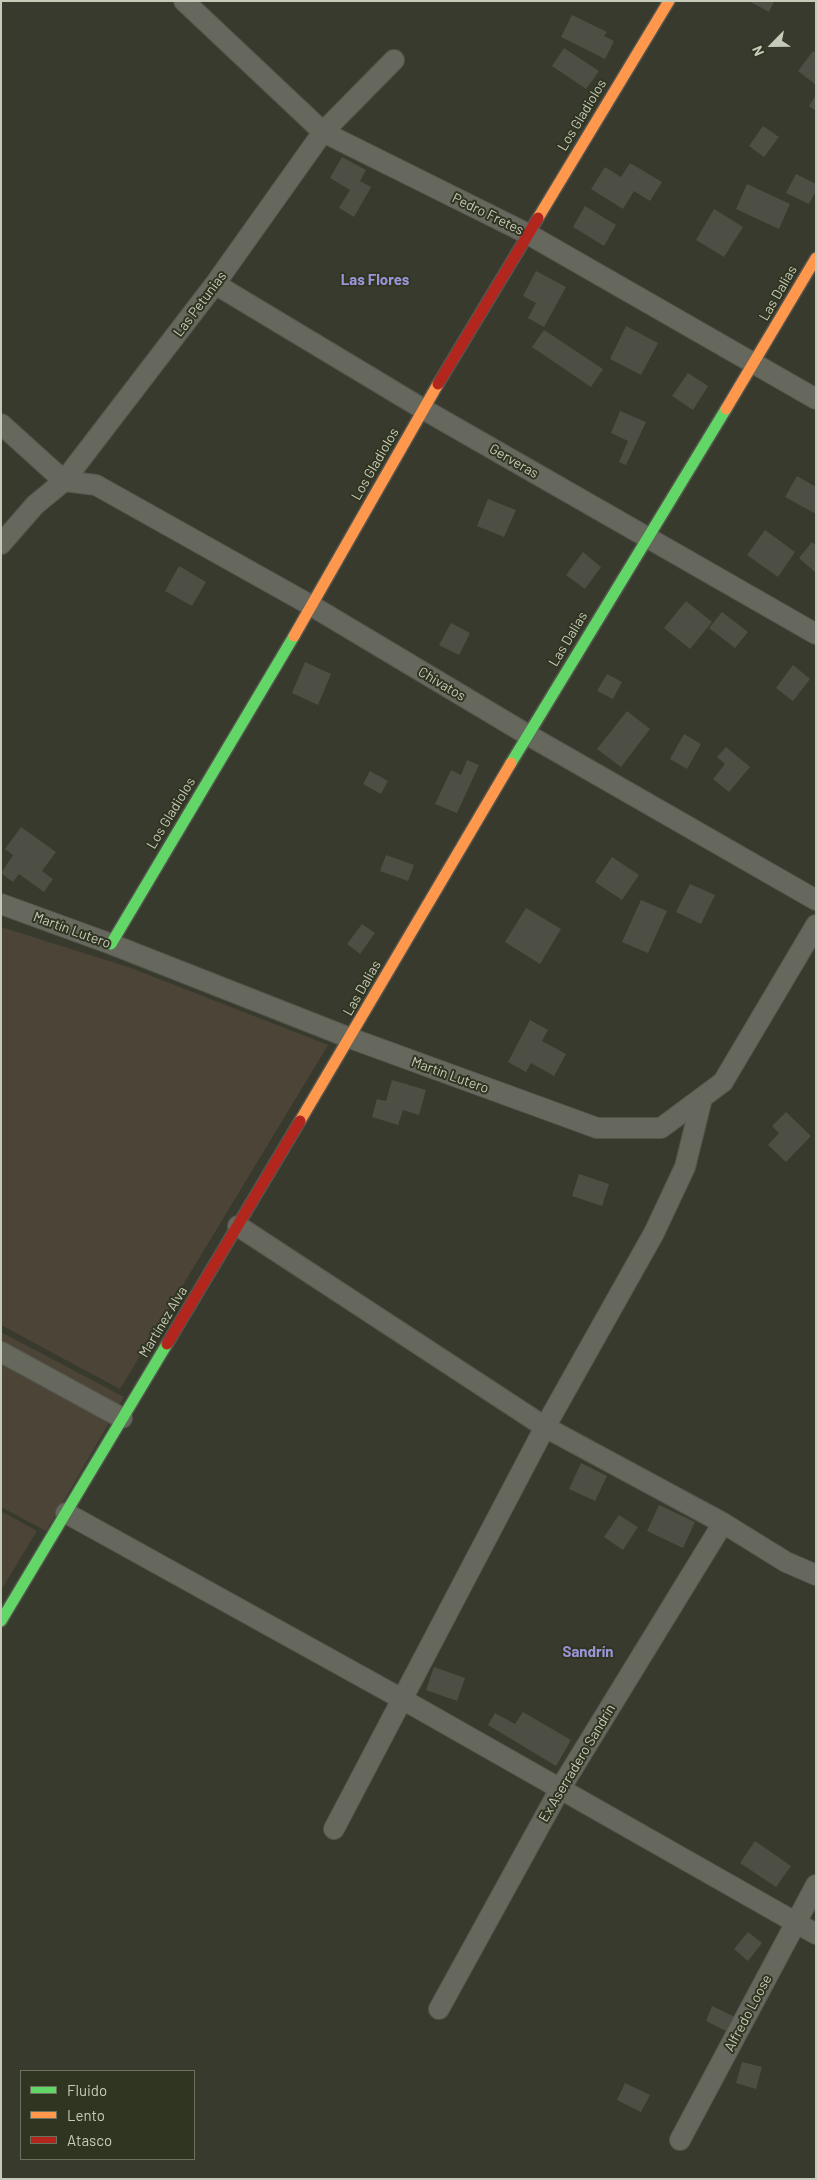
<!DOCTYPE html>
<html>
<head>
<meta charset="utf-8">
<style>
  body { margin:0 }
  #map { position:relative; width:817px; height:2180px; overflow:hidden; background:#383a2e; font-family:Barlow,sans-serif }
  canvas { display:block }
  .frame { position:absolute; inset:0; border:2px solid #c6cab9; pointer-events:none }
  .legend { position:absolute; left:20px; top:2070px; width:175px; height:90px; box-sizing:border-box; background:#303521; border:1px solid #6c715e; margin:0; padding:6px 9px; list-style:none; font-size:15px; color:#c6cab9 }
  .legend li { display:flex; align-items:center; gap:10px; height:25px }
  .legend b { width:25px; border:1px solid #6c715e }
  .north { position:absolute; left:747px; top:20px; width:50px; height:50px; -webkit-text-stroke:4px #303521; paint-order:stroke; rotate:247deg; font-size:14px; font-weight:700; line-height:20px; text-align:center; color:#c6cab9 }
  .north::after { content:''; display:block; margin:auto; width:18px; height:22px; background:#c6cab9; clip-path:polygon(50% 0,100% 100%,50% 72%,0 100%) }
</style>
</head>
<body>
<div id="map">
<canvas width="817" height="2180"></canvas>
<div class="frame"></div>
<ul class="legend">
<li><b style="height:6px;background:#63d668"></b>Fluido</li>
<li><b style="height:6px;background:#ff974d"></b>Lento</li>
<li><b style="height:6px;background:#b3261e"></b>Atasco</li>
</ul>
<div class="north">N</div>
</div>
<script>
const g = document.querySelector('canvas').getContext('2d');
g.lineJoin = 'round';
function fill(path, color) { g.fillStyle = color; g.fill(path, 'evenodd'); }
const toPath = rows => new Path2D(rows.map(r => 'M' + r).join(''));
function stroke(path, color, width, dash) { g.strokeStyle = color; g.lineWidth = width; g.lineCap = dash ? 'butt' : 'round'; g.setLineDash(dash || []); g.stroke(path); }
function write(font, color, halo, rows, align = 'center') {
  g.font = font + ' Barlow,sans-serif'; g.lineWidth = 4; g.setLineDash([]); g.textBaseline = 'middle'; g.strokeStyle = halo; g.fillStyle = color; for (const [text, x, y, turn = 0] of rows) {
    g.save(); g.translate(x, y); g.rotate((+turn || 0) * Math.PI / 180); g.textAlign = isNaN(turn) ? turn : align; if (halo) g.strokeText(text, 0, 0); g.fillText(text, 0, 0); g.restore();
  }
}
fill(toPath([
  [1,927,131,968,328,1045,120,1389,1,1325],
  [1,1332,124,1397,46,1531,1,1507],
  [1,1511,37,1531,1,1590]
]), '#4d4438');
fill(toPath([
  [749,1,774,1,769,12],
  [572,15,607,32,604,36,614,41,605,59,561,37],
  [564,48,599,71,586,89,552,66],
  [813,51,816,53,816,85,798,71],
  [816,95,816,111,809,106],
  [763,126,779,137,764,157,749,146],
  [342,157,366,170,360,181,371,187,354,217,339,208,350,190,330,178],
  [630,163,662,182,650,201,634,191,623,209,591,189,605,167,621,177],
  [796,174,816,184,816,191,809,204,786,193],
  [747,184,790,204,779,229,736,209],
  [585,206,616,225,604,246,573,227],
  [714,209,743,227,724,257,696,240],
  [536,271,566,287,544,327,528,318,536,303,523,296],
  [626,326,658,343,641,375,610,359],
  [544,330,603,369,591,387,532,347],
  [688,373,708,386,693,410,672,396],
  [620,411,646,422,626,465,619,462,628,441,611,433],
  [797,476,816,487,816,514,785,497],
  [488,499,516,510,504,537,477,526],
  [765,530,795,552,778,577,747,555],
  [812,542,816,545,816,573,799,558],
  [583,552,601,567,585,589,566,575],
  [179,566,206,582,192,606,165,591],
  [686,601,712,622,690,649,664,628],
  [722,612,748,632,735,648,709,628],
  [451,623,470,633,459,655,439,645],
  [305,662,331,674,318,705,292,693],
  [793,665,810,679,793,701,776,688],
  [607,674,622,682,613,699,597,691],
  [627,711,650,729,621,767,597,749],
  [684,734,701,744,687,769,670,759],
  [726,747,750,767,729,792,713,779,725,764,717,757],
  [467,760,479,765,457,813,435,804,451,770,461,775],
  [370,771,388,781,381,794,363,784],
  [21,827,56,852,42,871,53,879,44,892,19,874,13,882,1,873,13,855,5,849],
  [386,855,414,865,408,881,380,871],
  [612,857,639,875,622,900,595,882],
  [690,884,715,895,701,924,676,912],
  [641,900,667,911,648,953,622,942],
  [526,908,561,929,540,964,505,942],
  [362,924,375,933,360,954,347,944],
  [530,1020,548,1030,542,1041,566,1054,554,1076,531,1063,526,1072,508,1062],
  [392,1080,426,1090,419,1115,403,1110,398,1125,372,1117,377,1099,386,1101],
  [786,1112,811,1136,786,1162,768,1145,779,1133,772,1126],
  [579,1174,609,1184,602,1206,572,1196],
  [581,1463,607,1476,595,1501,569,1489],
  [659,1505,695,1522,683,1548,647,1531],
  [619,1515,638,1527,623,1550,604,1537],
  [434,1667,465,1678,457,1701,426,1690],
  [523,1712,571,1740,556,1766,488,1725,495,1713,515,1724],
  [755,1841,791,1866,776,1887,740,1863],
  [748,1932,762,1943,748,1961,734,1949],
  [712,2006,735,2017,728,2032,706,2021],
  [742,2062,762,2067,756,2089,736,2083],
  [625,2083,650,2095,641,2112,617,2100]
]), '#4d4f45');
const street = toPath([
  [184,1,323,132,528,234,816,399],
  [215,284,423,409,816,634],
  [1,424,64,481],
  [64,481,96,485,312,606,528,735,816,900],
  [1,544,35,505,64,481,215,284,323,132,394,60],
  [1,904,111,944,350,1038,597,1128,661,1128,723,1082,816,925],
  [238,1226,545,1427,723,1523,786,1562,816,1575],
  [1,1352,122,1418],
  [66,1513,402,1699,816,1934],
  [334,1829,545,1427,654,1233,685,1167,702,1098],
  [439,2009,560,1789,723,1523],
  [680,2140,816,1885]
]);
const fast = toPath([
  [511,763,726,409],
  [111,944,294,636],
  [1,1621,167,1344]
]);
const slow = toPath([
  [538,218,669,1],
  [726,409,816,258],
  [294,636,438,384],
  [300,1121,511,763]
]);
const jam = toPath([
  [438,384,538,218],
  [167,1344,300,1121]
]);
stroke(street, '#53554c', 22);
stroke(fast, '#53554c', 14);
stroke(slow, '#53554c', 14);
stroke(jam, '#53554c', 14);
stroke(street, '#66685e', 20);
stroke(fast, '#63d668', 11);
stroke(slow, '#ff974d', 11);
stroke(jam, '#b3261e', 11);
write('14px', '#c6cab9', '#303521', [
  ["Los Gladiolos",582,115,-59],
  ["Pedro Fretes",488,214,26],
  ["Las Dalias",778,293,-60],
  ["Las Petunias",200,304,-53],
  ["Gerveras",514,461,30],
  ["Los Gladiolos",375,464,-60],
  ["Las Dalias",568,639,-59],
  ["Chivatos",442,684,31],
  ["Los Gladiolos",171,813,-59],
  ["Martín Lutero",72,930,20],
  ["Las Dalias",362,988,-60],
  ["Martín Lutero",450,1075,20],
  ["Martínez Alva",163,1322,-59],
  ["Ex Aserradero Sandrín",577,1763,-59],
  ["Alfredo Loose",748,2013,-62]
]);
write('bold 15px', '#9a95d9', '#303521', [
  ["Las Flores",375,280],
  ["Sandrín",588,1652]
]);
</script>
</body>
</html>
